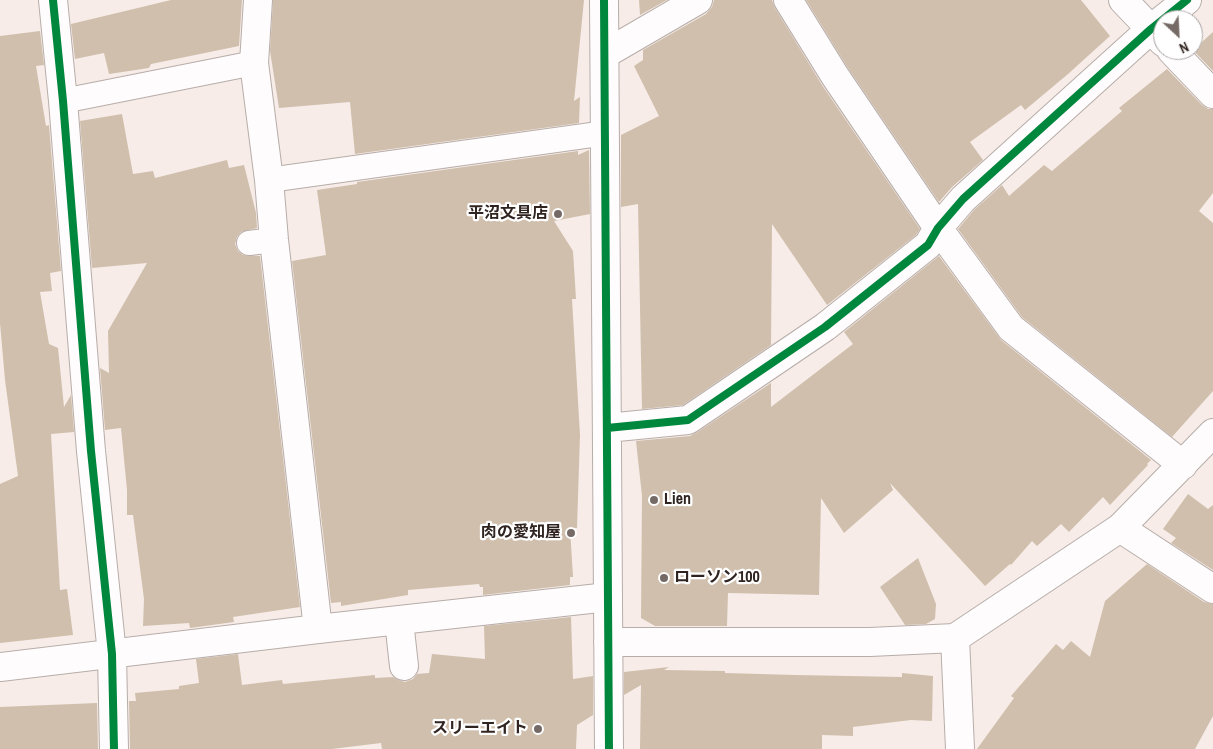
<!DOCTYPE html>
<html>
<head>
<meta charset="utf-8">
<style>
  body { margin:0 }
  #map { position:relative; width:1213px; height:749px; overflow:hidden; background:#f7ece8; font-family:"Archivo Narrow",sans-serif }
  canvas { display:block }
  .north { position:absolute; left:1153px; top:10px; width:50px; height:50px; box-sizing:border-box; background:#fff; border:1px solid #aca7a6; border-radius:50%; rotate:155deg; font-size:14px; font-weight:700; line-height:20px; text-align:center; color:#302420 }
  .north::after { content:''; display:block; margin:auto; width:18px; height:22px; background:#766a66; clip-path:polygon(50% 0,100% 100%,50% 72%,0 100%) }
</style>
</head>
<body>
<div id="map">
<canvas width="1213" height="749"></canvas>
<div class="north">N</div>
</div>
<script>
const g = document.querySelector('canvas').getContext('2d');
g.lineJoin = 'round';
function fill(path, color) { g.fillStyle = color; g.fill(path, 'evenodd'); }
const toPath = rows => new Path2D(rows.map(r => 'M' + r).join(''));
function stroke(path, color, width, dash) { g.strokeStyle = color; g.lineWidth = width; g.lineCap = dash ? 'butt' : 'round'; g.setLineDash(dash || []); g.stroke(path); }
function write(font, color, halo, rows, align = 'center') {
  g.font = font + ' "Archivo Narrow","Noto Sans JP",sans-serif'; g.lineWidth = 4.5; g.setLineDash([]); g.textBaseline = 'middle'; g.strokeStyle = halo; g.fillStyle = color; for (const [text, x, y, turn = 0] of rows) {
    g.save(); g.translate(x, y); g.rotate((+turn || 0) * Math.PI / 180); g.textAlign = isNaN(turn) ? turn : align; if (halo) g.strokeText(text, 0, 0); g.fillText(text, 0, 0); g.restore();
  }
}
fill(toPath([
  [171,0,242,0,239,46,151,64,149,68,109,74,104,53,75,59,71,24],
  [273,0,584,0,574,101,580,97,579,123,355,154,350,102,279,108,270,51],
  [639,0,667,0,640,15],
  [714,0,772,0,775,8,822,85,920,229,916,235,827,305,772,224,771,345,683,405,642,409,638,204,621,207,621,135,659,116,634,66,643,60,643,50,706,14,712,7],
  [806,0,1081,0,1110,36,1068,74,1025,110,1021,105,970,142,983,160,952,187,939,202,848,68],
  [40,31,44,65,36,66,46,126,49,125,61,271,50,273,52,291,40,292,49,344,58,348,64,407,71,395,74,432,51,434,60,590,67,589,73,635,0,643,0,484,18,476,5,380,0,323,0,36],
  [1213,32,1213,71,1193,50],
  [1167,69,1202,105,1208,109,1213,109,1213,193,1199,211,1213,223,1213,391,1172,437,1022,317,958,229,974,210,1002,185,1009,196,1044,165,1052,171,1122,111,1119,108],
  [122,114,133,174,153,171,155,178,227,160,229,168,244,165,256,213,257,228,241,232,237,237,235,244,238,251,243,255,260,256,300,607,233,617,234,622,190,628,189,623,143,626,144,599,133,515,127,515,127,490,121,428,105,430,100,368,109,373,108,331,147,263,92,268,80,121],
  [589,150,590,214,554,221,573,251,576,299,572,299,580,435,577,528,570,528,573,577,570,577,570,585,483,595,483,587,480,587,479,584,408,590,408,595,341,606,341,602,331,603,292,261,326,255,317,190,357,184,357,182,578,151,578,155],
  [939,256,1001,340,1151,460,1147,464,1148,465,1110,505,1103,497,1069,532,1061,524,1037,546,1032,541,1011,565,1010,564,985,586,890,483,893,490,844,533,821,498,819,595,728,593,727,626,655,626,641,618,642,496,636,441,690,436,696,433,771,383,771,407,853,344,844,332],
  [1188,494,1208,509,1213,505,1213,570,1171,543,1176,538,1163,529],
  [918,558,936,604,935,619,926,624,905,625,880,587],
  [1147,564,1204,602,1213,604,1213,716,1195,749,977,749,1014,698,1011,696,1056,644,1063,650,1071,641,1090,657,1105,601],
  [571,617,573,679,593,676,593,715,577,725,576,749,382,749,381,743,332,749,130,749,129,701,136,701,135,693,179,689,179,686,199,683,196,659,238,654,242,685,282,680,283,684,375,675,375,678,393,677,398,680,405,682,413,679,417,674,429,673,432,654,485,659,484,626],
  [669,667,664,670,725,671,725,673,795,675,902,677,902,673,933,676,932,721,911,720,853,727,853,736,822,735,822,749,640,749,641,685,624,695,624,672],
  [97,703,98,749,0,749,0,707]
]), '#cfbfac');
const lane = toPath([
  [63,101,254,63],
  [269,180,606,133],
  [249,243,274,240]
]);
const street = toPath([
  [53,0,63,101,91,451,112,654,114,749],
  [258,0,254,63,269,180,274,240,318,629],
  [604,0,609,749],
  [788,0,835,76,938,228,1011,328,1183,465],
  [1123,0,1163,42],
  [1171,50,1213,94],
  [605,54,698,0],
  [607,428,688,420,825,327,928,245,938,228,963,199,1151,29,1187,0],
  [1120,528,1213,433],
  [399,621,404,666],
  [955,638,960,749],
  [608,642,870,642,955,638,1120,528,1213,589]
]);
const secondary = toPath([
  [0,667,318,629,608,597]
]);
stroke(lane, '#b7ada9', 26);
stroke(street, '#b7ada9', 30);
stroke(secondary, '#b7ada9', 30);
stroke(lane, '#fefcfc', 24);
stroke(street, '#fefcfc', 28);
stroke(secondary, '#fefcfc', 28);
stroke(toPath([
  [53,0,63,101,91,451,112,654,114,749],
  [604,0,609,749],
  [607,428,688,420,825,327,928,245,938,228,963,199,1151,29,1187,0]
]), '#00873e', 8);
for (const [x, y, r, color] of [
  [558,214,5,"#766a66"],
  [654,500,5,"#766a66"],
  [571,533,5,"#766a66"],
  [664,578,5,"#766a66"],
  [538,729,5,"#766a66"]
]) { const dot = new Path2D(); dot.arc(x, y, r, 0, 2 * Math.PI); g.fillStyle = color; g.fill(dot); stroke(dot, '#fff', 2); }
write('bold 16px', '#302420', '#fff', [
  ["平沼文具店",548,214],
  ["Lien",664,500,"left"],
  ["肉の愛知屋",561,533],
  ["ローソン100",674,578,"left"],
  ["スリーエイト",528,729]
], 'right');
</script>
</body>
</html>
